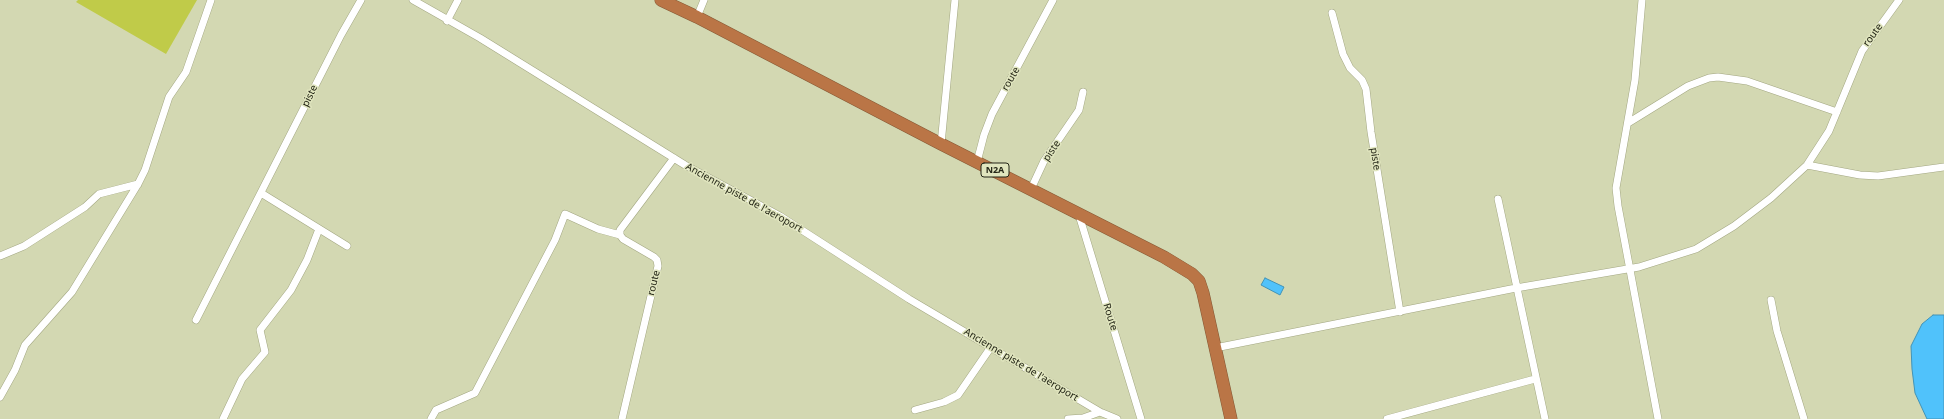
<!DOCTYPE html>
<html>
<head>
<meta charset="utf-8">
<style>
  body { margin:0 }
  canvas { display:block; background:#d3d8b2 }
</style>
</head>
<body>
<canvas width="1944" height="419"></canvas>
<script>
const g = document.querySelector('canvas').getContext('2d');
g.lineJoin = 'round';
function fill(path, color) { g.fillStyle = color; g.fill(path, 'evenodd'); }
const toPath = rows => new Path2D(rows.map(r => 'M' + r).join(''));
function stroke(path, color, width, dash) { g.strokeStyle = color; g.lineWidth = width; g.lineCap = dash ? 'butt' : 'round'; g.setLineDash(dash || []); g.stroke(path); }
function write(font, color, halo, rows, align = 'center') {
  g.font = font + ' "Noto Sans",sans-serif'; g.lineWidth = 3; g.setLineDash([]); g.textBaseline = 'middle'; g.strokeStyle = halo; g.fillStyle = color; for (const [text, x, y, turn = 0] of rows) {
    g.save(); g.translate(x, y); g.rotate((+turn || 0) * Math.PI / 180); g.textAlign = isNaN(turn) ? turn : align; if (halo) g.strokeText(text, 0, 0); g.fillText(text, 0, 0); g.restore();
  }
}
fill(toPath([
  [78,0,197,0,166,54,76,2]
]), '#c0cb49');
const water = toPath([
  [1265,278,1284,287,1280,295,1261,285,1265,278],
  [1933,315,1944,315,1944,419,1927,419,1915,393,1912,369,1911,346,1922,324,1933,315]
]);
fill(water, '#50c2fb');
stroke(water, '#4293b6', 1);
const street = toPath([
  [413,0,480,38,685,165,780,216,909,299,1100,412,1117,419],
  [1642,0,1635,80,1616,188,1618,206,1658,419],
  [1332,13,1343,54,1350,68,1362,80,1366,89,1371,132,1400,312],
  [697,17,704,0],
  [447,21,458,0],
  [1628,123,1688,86,1709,78,1718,77,1747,81,1837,112],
  [941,144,955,0],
  [977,162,984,135,992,114,1053,0],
  [1807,165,1860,175,1878,176,1944,167],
  [1031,189,1044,161,1079,110,1083,92],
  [261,193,347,246],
  [1498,199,1545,419],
  [1079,215,1141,419],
  [0,256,24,246,85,207,99,194,138,184],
  [1771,300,1777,331,1804,419],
  [196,320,341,35,361,0],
  [1215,348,1516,288,1639,267,1696,249,1734,226,1771,198,1807,165,1829,131,1862,51,1899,0],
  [0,397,15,370,25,345,72,292,138,184,145,170,169,97,186,72,211,0],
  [915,410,944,402,958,395,991,347],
  [223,419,242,379,265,352,260,330,291,290,307,260,319,229],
  [431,419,436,410,475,393,555,240,565,214,598,229,620,235],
  [622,419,658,266,657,260,654,257,623,239,620,235,620,230,674,158],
  [1068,419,1083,418,1100,412],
  [1387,419,1535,379]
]);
const highway = toPath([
  [661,0,697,17,941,144,1164,257,1192,274,1199,281,1203,293,1231,419]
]);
stroke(street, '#a3a782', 8);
stroke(highway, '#855935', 13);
stroke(street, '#fff', 7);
stroke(highway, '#ba7546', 12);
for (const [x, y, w] of [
  [995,170,28]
]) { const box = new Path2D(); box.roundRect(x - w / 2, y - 7, w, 14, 3); g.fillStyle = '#e0e5be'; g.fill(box); stroke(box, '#232516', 1); }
write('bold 9px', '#232516', null, [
  ["N2A",995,170]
]);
write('10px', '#232516', '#e0e5be', [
  ["route",1873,35,-54],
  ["route",1011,79,-60],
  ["piste",310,96,-64],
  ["piste",1052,151,-56],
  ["piste",1375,159,81],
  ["Ancienne piste de l'aeroport",744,198,29],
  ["route",654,283,-76],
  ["Route",1110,317,73],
  ["Ancienne piste de l'aeroport",1021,365,31]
]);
</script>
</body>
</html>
